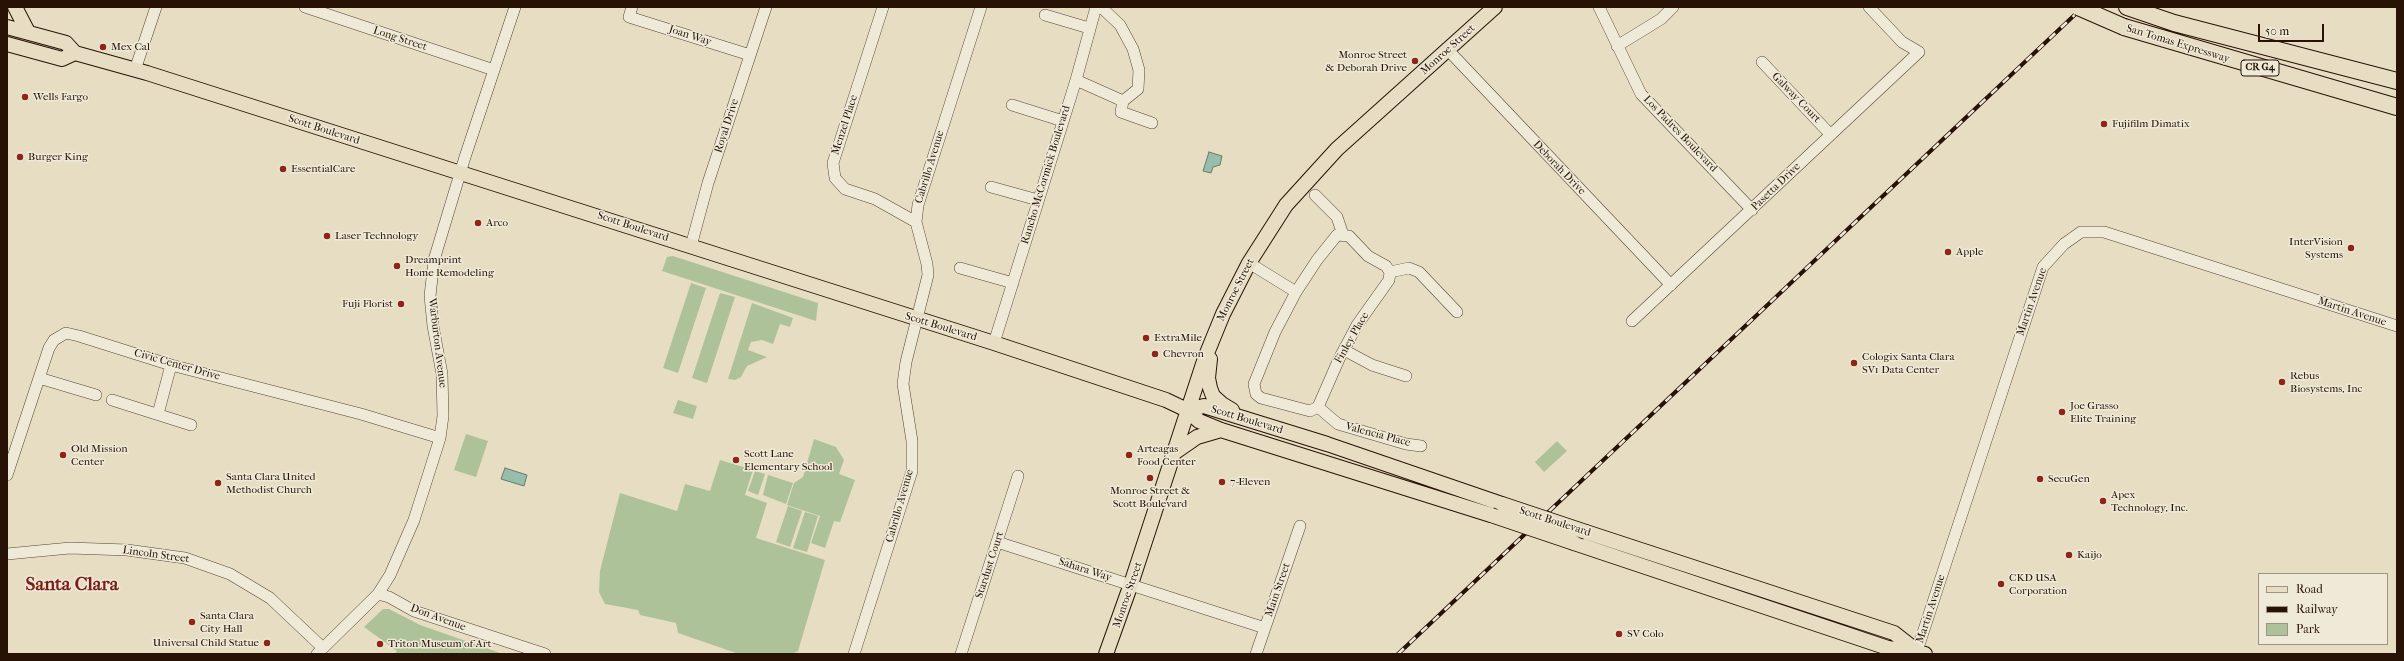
<!DOCTYPE html>
<html>
<head>
<meta charset="utf-8">
<style>
  body { margin:0 }
  #map { position:relative; width:2404px; height:661px; overflow:hidden; background:#e6ddc3; font-family:"IM FELL French Canon",serif }
  canvas { display:block }
  .frame { position:absolute; inset:0; border:8px solid #271205; pointer-events:none }
  .legend { position:absolute; left:2258px; top:573px; width:130px; height:72px; box-sizing:border-box; background:#efe9d8; border:1px solid #9f9384; margin:0; padding:5px 7px; list-style:none; font-size:12px; color:#271205 }
  .legend li { display:flex; align-items:center; gap:8px; height:20px }
  .legend b { width:20px; border:1px solid #9f9384 }
  .scale { position:absolute; left:2258px; top:24px; width:66px; height:18px; box-sizing:border-box; border:2px solid #271205; border-top:0; padding-left:5px; font-size:12px; line-height:14px; white-space:nowrap; color:#271205; -webkit-text-stroke:3px #efe9d8; paint-order:stroke }
</style>
</head>
<body>
<div id="map">
<canvas width="2404" height="661"></canvas>
<div class="frame"></div>
<ul class="legend">
<li><b style="height:5px;background:#e6ddc3"></b>Road</li>
<li><b style="height:5px;background:#271205"></b>Railway</li>
<li><b style="height:11px;background:#aec299"></b>Park</li>
</ul>
<div class="scale">50 m</div>
</div>
<script>
const g = document.querySelector('canvas').getContext('2d');
g.lineJoin = 'round';
function fill(path, color) { g.fillStyle = color; g.fill(path, 'evenodd'); }
const toPath = rows => new Path2D(rows.map(r => 'M' + r).join(''));
function stroke(path, color, width, dash) { g.strokeStyle = color; g.lineWidth = width; g.lineCap = dash ? 'butt' : 'round'; g.setLineDash(dash || []); g.stroke(path); }
function write(font, color, halo, rows, align = 'center') {
  g.font = font + ' "IM FELL French Canon",serif'; g.lineWidth = 3; g.setLineDash([]); g.textBaseline = 'middle'; g.strokeStyle = halo; g.fillStyle = color; for (const [text, x, y, turn = 0] of rows) {
    g.save(); g.translate(x, y); g.rotate((+turn || 0) * Math.PI / 180); g.textAlign = isNaN(turn) ? turn : align; if (halo) g.strokeText(text, 0, 0); g.fillText(text, 0, 0); g.restore();
  }
}
fill(toPath([
  [673,256,818,303,816,321,662,271,667,257],
  [691,283,706,288,678,373,663,368],
  [720,293,735,297,707,383,692,378],
  [752,303,793,318,790,327,780,324,773,344,762,340,751,342,748,350,767,357,747,366,741,377,735,380,728,379],
  [678,400,697,406,693,419,673,413],
  [466,434,488,441,476,477,454,470],
  [814,439,836,447,844,460,839,474,855,480,840,522,834,521,825,548,811,543,820,516,787,505,794,483,803,477],
  [1557,441,1567,451,1544,472,1535,462],
  [720,460,753,470,745,495,767,503,756,538,825,560,798,651,792,654,739,654,678,633,676,623,640,615,638,610,605,604,599,592,600,571,620,493,677,511,685,484,710,491],
  [755,471,765,474,758,495,748,491],
  [768,475,793,483,786,504,763,495],
  [788,506,802,511,790,547,776,542],
  [805,512,818,516,807,552,793,548],
  [383,609,389,609,420,625,503,654,395,654,397,651,364,627]
]), '#aec299');
const water = toPath([
  [1209,152,1222,156,1220,165,1213,167,1211,173,1203,171,1209,152],
  [505,468,527,475,524,486,501,479,505,468]
]);
fill(water, '#97bdad');
stroke(water, '#6a796a', 1);
const minor = toPath([
  [305,7,494,70],
  [632,7,629,17,750,55],
  [883,7,833,163,835,178,845,189,875,199,916,222],
  [1599,7,1641,94,1752,210],
  [1045,15,1089,28],
  [1617,46,1661,19,1673,7],
  [1448,50,1671,285],
  [1762,62,1830,134],
  [135,70,156,7],
  [1076,80,1123,101,1138,89,1139,70,1133,49,1120,25,1101,7],
  [1123,101,1121,112,1152,123],
  [1012,105,1063,121],
  [991,187,1038,200],
  [1315,195,1337,217,1343,235],
  [691,246,708,183,766,7],
  [1249,263,1296,292],
  [960,268,1013,283],
  [1390,272,1409,268,1419,272,1457,312],
  [1632,321,1919,52,1902,42,1869,7],
  [994,343,1076,80,1096,7],
  [1344,350,1372,365,1406,376],
  [39,378,96,395],
  [112,400,191,425],
  [1318,407,1310,411,1261,398,1256,394,1254,384,1275,332,1296,292,1317,260,1337,235,1349,236,1368,256,1386,266,1390,272],
  [1318,407,1339,359,1357,325,1389,280,1390,272],
  [1318,407,1338,424,1406,444,1421,446],
  [158,414,171,365],
  [7,475,49,348,54,340,66,333,79,336,171,365,361,414,440,438],
  [997,542,1265,628],
  [7,554,70,548,127,550,185,558,230,574,270,598,323,648],
  [378,594,389,597,414,611,545,654],
  [317,654,378,594,390,575,414,520,440,438,443,416,442,374,433,326,430,296,434,260,465,157,515,7],
  [854,654,912,471,912,441,903,384,906,362,928,275,927,264,916,222,918,205,981,7],
  [961,654,1018,476],
  [1256,654,1300,526],
  [1916,654,2043,267,2064,244,2081,232,2104,232,2397,326]
]);
const major = toPath([
  [15,7,28,32],
  [7,27,66,43,75,53,147,73,994,343,1166,400,1187,410,1199,421,1221,430,1491,515],
  [7,44,62,59,75,53],
  [1210,359,1208,378,1210,388,1213,396,1222,404,1232,410],
  [1187,410,1204,406,1327,444,1502,504],
  [1174,453,1197,437,1221,430],
  [1586,532,1894,633,1917,651],
  [1574,543,1888,648,1925,654],
  [1106,654,1131,584,1205,358,1223,314,1249,263,1286,205,1337,149,1495,7]
]);
const highway = toPath([
  [2127,7,2174,23,2397,81],
  [2124,27,2397,107]
]);
stroke(minor, '#574534', 12);
stroke(major, '#271205', 16);
stroke(highway, '#271205', 18);
stroke(minor, '#efe9d8', 11);
stroke(major, '#e6ddc3', 14);
stroke(highway, '#e6ddc3', 16);
const rail = toPath([
  [1398,654,2083,7]
]);
stroke(rail, '#271205', 4);
stroke(rail, '#efe9d8', 2.5, [8]);
const majorBridge = toPath([
  [1502,504,1586,532],
  [1491,515,1574,543]
]);
const highwayBridge = toPath([
  [2078,7,2124,27]
]);
stroke(majorBridge, '#271205', 16, []);
stroke(highwayBridge, '#271205', 18, []);
stroke(majorBridge, '#e6ddc3', 14);
stroke(highwayBridge, '#e6ddc3', 16);
for (const [x, y, r, color] of [
  [103,47,4,"#8f2418"],
  [1415,61,4,"#8f2418"],
  [25,97,4,"#8f2418"],
  [2104,124,4,"#8f2418"],
  [20,157,4,"#8f2418"],
  [283,169,4,"#8f2418"],
  [478,223,4,"#8f2418"],
  [327,236,4,"#8f2418"],
  [2351,248,4,"#8f2418"],
  [1948,252,4,"#8f2418"],
  [397,266,4,"#8f2418"],
  [401,304,4,"#8f2418"],
  [1146,338,4,"#8f2418"],
  [1155,354,4,"#8f2418"],
  [1854,363,4,"#8f2418"],
  [2282,382,4,"#8f2418"],
  [2062,412,4,"#8f2418"],
  [63,455,4,"#8f2418"],
  [1129,455,4,"#8f2418"],
  [736,460,4,"#8f2418"],
  [1150,478,4,"#8f2418"],
  [2040,479,4,"#8f2418"],
  [1222,482,4,"#8f2418"],
  [218,483,4,"#8f2418"],
  [2103,501,4,"#8f2418"],
  [2069,555,4,"#8f2418"],
  [2001,584,4,"#8f2418"],
  [192,622,4,"#8f2418"],
  [1619,634,4,"#8f2418"],
  [267,643,4,"#8f2418"],
  [380,644,4,"#8f2418"]
]) { const dot = new Path2D(); dot.arc(x, y, r, 0, 2 * Math.PI); g.fillStyle = color; g.fill(dot); stroke(dot, '#efe9d8', 1.5); }
for (const [x, y, w] of [
  [2260,68,38]
]) { const box = new Path2D(); box.roundRect(x - w / 2, y - 8, w, 16, 3); g.fillStyle = '#efe9d8'; g.fill(box); stroke(box, '#271205', 1); }
write('bold 10px', '#271205', null, [
  ["CR G4",2260,68]
]);
write('11px', '#271205', '#efe9d8', [
  ["Joan Way",690,36,18],
  ["Long Street",400,39,18],
  ["San Tomas Expressway",2178,44,17],
  ["Monroe Street",1448,50,-42],
  ["Galway Court",1796,98,46],
  ["Menzel Place",845,125,-72],
  ["Royal Drive",727,126,-72],
  ["Scott Boulevard",324,130,18],
  ["Los Padres Boulevard",1680,134,46],
  ["Cabrillo Avenue",930,167,-73],
  ["Deborah Drive",1559,168,46],
  ["Rancho McCormick Boulevard",1046,175,-73],
  ["Pasetta Drive",1776,187,-44],
  ["Scott Boulevard",633,227,18],
  ["Monroe Street",1236,290,-63],
  ["Martin Avenue",2032,302,-71],
  ["Martin Avenue",2352,312,18],
  ["Scott Boulevard",941,327,17],
  ["Finley Place",1352,338,-60],
  ["Warburton Avenue",437,343,83],
  ["Civic Center Drive",177,365,16],
  ["Scott Boulevard",1247,420,17],
  ["Valencia Place",1378,435,15],
  ["Cabrillo Avenue",900,506,-74],
  ["Scott Boulevard",1555,522,18],
  ["Lincoln Street",156,555,8],
  ["Stardust Court",990,565,-72],
  ["Sahara Way",1085,570,18],
  ["Main Street",1278,590,-71],
  ["Monroe Street",1128,595,-71],
  ["Martin Avenue",1931,609,-72],
  ["Don Avenue",438,618,20]
]);
write('11px', '#271205', '#efe9d8', [
  ["Mex Cal",111,47],
  ["Monroe Street",1407,55,"right"],
  ["& Deborah Drive",1407,68,"right"],
  ["Wells Fargo",33,97],
  ["Fujifilm Dimatix",2112,124],
  ["Burger King",28,157],
  ["EssentialCare",291,169],
  ["Arco",486,223],
  ["Laser Technology",335,236],
  ["InterVision",2343,242,"right"],
  ["Systems",2343,255,"right"],
  ["Apple",1956,252],
  ["Dreamprint",405,260],
  ["Home Remodeling",405,273],
  ["Fuji Florist",393,304,"right"],
  ["ExtraMile",1154,338],
  ["Chevron",1163,354],
  ["Cologix Santa Clara",1862,357],
  ["SV1 Data Center",1862,370],
  ["Rebus",2290,376],
  ["Biosystems, Inc",2290,389],
  ["Joe Grasso",2070,406],
  ["Elite Training",2070,419],
  ["Old Mission",71,449],
  ["Center",71,462],
  ["Arteagas",1137,449],
  ["Food Center",1137,462],
  ["Scott Lane",744,454],
  ["Elementary School",744,467],
  ["Santa Clara United",226,477],
  ["Methodist Church",226,490],
  ["SecuGen",2048,479],
  ["7-Eleven",1230,482],
  ["Monroe Street &",1150,491,"center"],
  ["Scott Boulevard",1150,504,"center"],
  ["Apex",2111,495],
  ["Technology, Inc.",2111,508],
  ["Kaijo",2077,555],
  ["CKD USA",2009,578],
  ["Corporation",2009,591],
  ["Santa Clara",200,616],
  ["City Hall",200,629],
  ["SV Colo",1627,634],
  ["Universal Child Statue",259,643,"right"],
  ["Triton Museum of Art",388,644]
], 'left');
write('bold 19px', '#7a1f14', '#efe9d8', [
  ["Santa Clara",72,585]
]);
</script>
</body>
</html>
